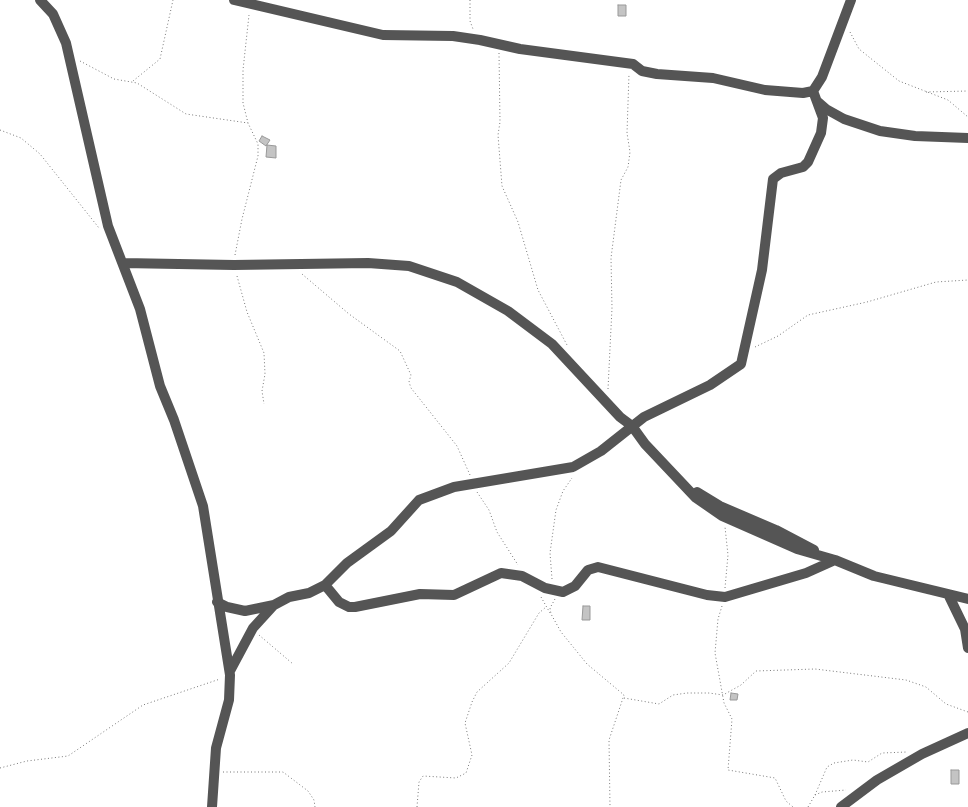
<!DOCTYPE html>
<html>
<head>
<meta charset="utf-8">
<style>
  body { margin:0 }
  canvas { display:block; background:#fff }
</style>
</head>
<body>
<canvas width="968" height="807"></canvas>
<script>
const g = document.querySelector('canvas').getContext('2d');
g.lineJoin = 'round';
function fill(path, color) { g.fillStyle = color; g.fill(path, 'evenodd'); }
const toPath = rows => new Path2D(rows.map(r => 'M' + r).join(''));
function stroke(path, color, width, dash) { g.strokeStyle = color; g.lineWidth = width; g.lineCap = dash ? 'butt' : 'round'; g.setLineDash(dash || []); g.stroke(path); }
const building = toPath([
  [618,5,626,5,626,16,618,16,618,5],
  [262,136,270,140,266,146,259,141,262,136],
  [267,145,276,146,276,158,266,157,267,145],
  [583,606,590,606,590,620,582,620,583,606],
  [731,693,738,694,737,700,730,700,731,693],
  [951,770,959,770,959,784,951,784,951,770]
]);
fill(building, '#c4c4c4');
stroke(building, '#999', 1);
stroke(toPath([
  [470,0,470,21,473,29],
  [850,32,859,49,899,81,948,100,968,117],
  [499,53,500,122,498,135,502,186,518,222,538,290,567,345],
  [80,61,114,79,137,83,186,114,248,123],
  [133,81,160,59,173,0],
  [926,92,968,91],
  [0,130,21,138,40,154,99,228],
  [235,255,242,219,258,156,258,144,248,123,243,103,243,70,249,15],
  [302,274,349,314,400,351,411,375,409,382,411,388,457,446,470,475],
  [237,276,247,312,264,353,265,374,262,391,264,404],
  [755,347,778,336,808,315,867,302,936,282,968,280],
  [608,389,612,308,611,258,621,180,628,167,630,152,627,133,629,74],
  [477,492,489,510,497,532,518,565],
  [552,579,550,553,556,510,563,491,572,478],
  [725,588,728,555,725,527],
  [541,597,550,613],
  [555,599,550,608,551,614,561,632,587,664,624,695,609,740,610,807],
  [722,606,718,619,715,653,724,703,732,719,728,770,775,778,786,801,793,807],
  [259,635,293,664],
  [624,698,659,704,673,695,687,693,709,693,723,695,741,685,756,671,815,669,906,680,926,687,946,704,968,712],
  [0,768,27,761,68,756,143,705,220,679],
  [223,772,283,772,308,791,314,800,315,807],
  [815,795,827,767,834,763,853,760,868,762,882,753,907,752],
  [417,807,419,782,423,776,456,778,466,773,472,755,465,723,472,702,477,692,509,663,539,613,546,607],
  [808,807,815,795,822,792,846,790]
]), '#777', 1, [1, 2.5]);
stroke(toPath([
  [40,0,53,14,66,43,108,226,140,309,160,386,174,420,203,506,230,675,229,700,216,748,212,807],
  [234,0,383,35,453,36,480,40,520,49,633,64,642,71,657,74,713,78,765,90,803,93,813,91,822,77,851,0],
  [818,102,826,109,844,119,880,131,915,136,968,138],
  [123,263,234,265,368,263,409,266,457,282,508,311,552,344,620,417,632,426,645,444,696,498,722,516,797,549,835,560,874,576,968,599],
  [697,492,720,506,776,530,814,550],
  [325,585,339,602,349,607,355,607,420,594,454,595,501,573,522,576,545,588,563,592,575,586,588,570,598,567,707,595,725,597,806,573,835,560],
  [948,594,965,629,968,648],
  [217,602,227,607,245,611,274,605],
  [230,671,253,628,274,605,289,597,309,593,325,585,347,563,391,531,419,500,454,487,573,467,601,451,644,417,710,385,741,364,762,270,773,179,781,173,803,167,808,162,821,133,823,118,813,91],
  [841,807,877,780,922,754,968,733]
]), '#555', 10);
</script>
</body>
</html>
